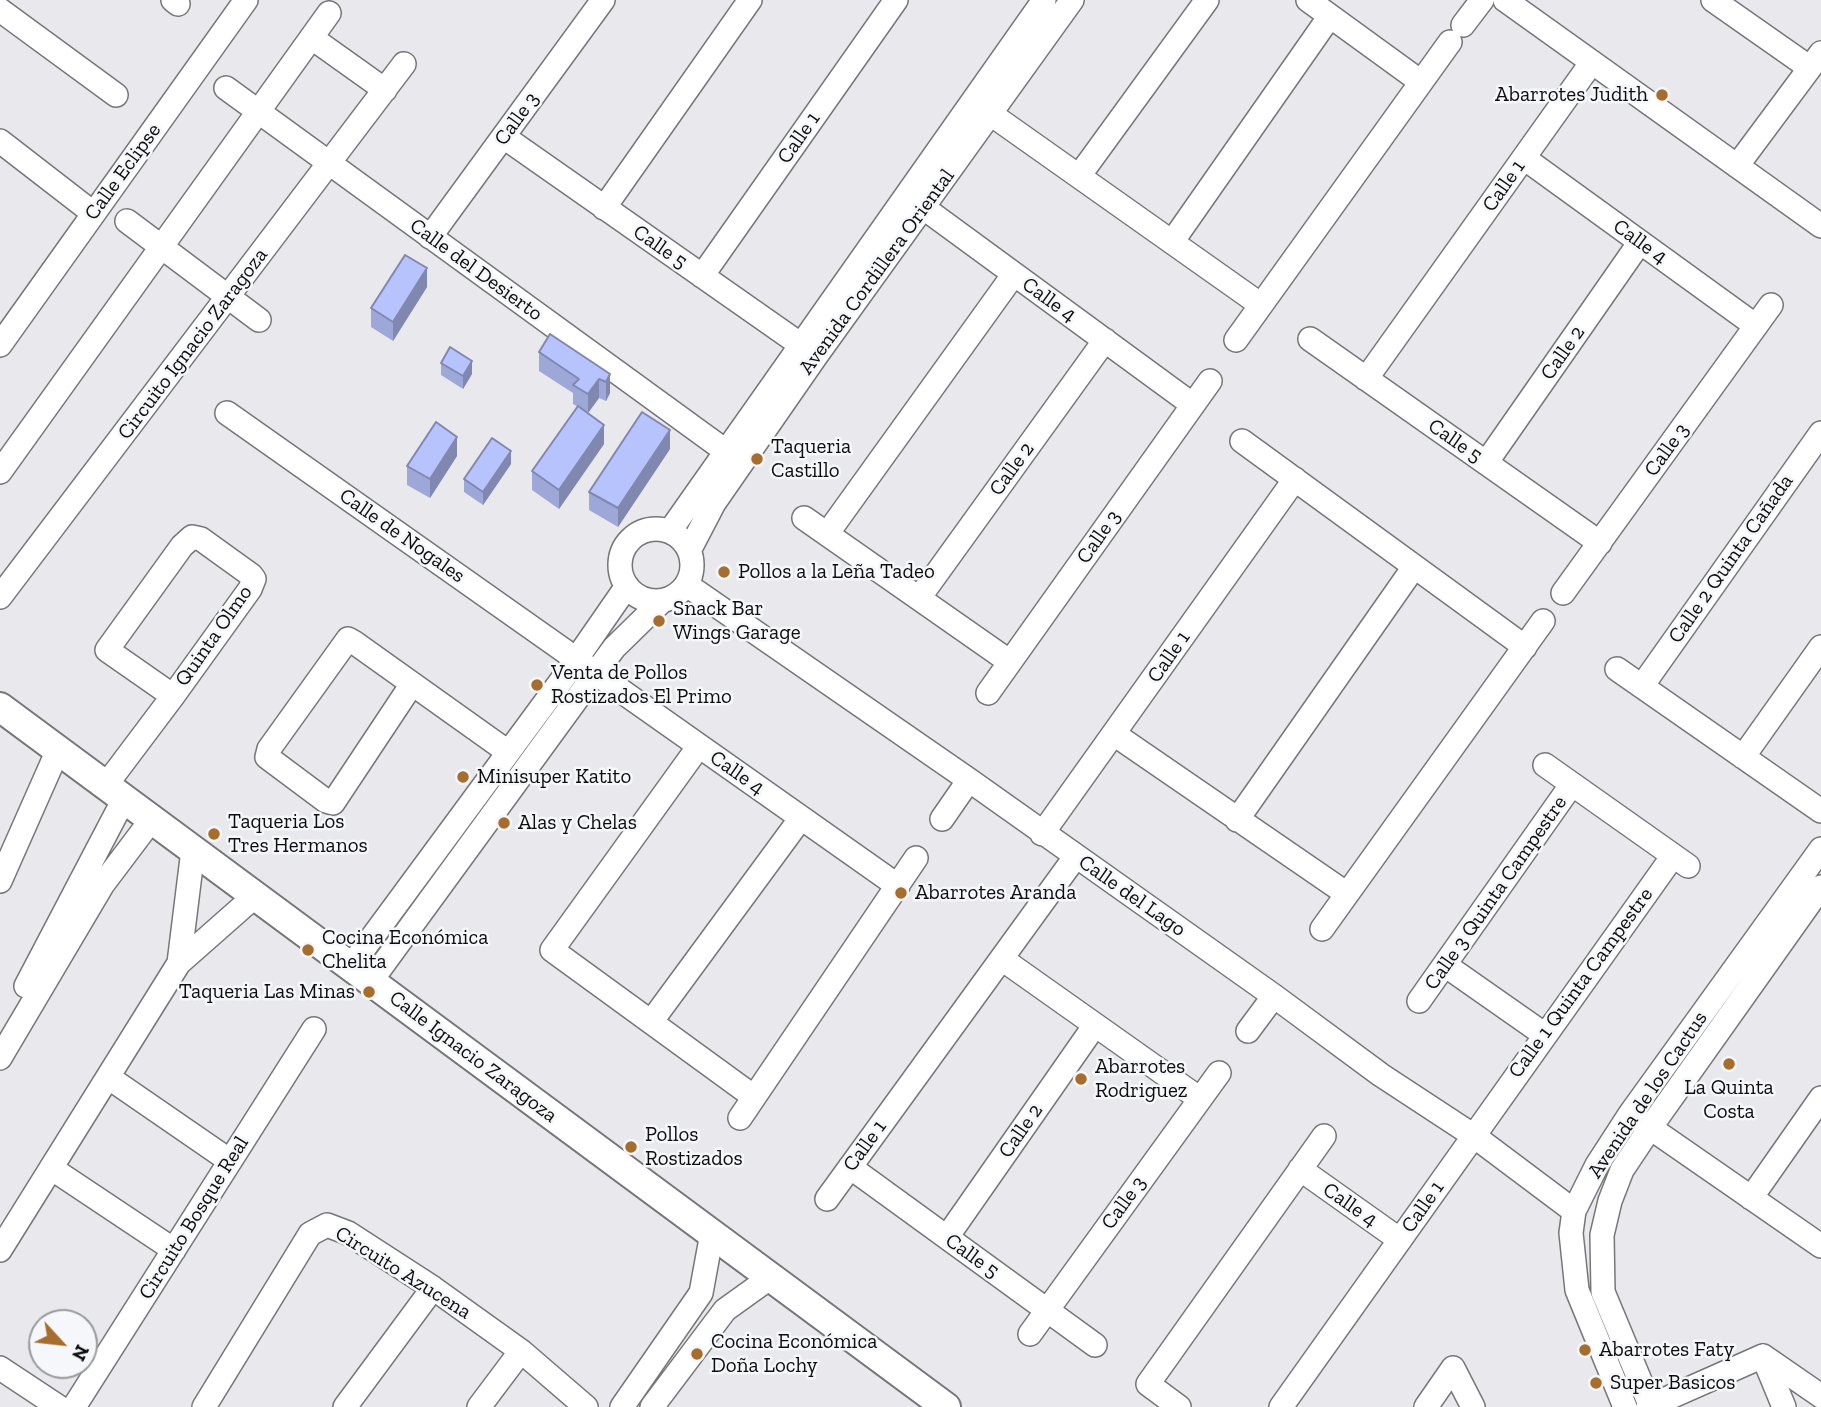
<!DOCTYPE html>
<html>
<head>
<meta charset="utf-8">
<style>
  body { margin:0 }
  #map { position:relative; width:1821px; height:1407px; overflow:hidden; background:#e9e9ed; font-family:"Zilla Slab",serif }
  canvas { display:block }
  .north { position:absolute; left:28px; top:1309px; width:70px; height:70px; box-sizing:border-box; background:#f6f7fa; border:2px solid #999a9c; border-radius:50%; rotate:117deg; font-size:19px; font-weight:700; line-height:28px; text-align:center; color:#0e0e0f }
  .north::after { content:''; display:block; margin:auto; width:24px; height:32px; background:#a76d2c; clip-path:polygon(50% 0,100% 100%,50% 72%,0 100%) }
</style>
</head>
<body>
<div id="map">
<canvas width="1821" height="1407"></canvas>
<div class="north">N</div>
</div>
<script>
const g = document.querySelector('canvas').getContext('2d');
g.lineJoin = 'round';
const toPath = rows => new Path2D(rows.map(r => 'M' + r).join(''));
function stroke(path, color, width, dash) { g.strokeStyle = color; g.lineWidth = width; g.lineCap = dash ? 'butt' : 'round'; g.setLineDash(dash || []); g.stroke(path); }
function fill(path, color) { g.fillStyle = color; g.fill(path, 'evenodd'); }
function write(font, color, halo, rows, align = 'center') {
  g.font = font + ' "Zilla Slab",serif'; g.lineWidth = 5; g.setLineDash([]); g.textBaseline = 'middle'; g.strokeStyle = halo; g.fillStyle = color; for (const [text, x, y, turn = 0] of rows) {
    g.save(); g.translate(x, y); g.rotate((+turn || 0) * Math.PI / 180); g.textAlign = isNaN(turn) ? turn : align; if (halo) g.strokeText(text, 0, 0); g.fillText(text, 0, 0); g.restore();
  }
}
const minor = toPath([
  [173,0,178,4],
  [1308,0,1421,82],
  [1505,0,1821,226],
  [1713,0,1810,68],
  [0,10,116,95],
  [1463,25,1482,0],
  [312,38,385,90],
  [226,88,727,452],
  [978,105,1261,305],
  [504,137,811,352],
  [0,141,93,213],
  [1524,158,1756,326],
  [1737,166,1821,53],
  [1079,176,1207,0],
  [913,200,1193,405],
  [604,208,750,0],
  [127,221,259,320],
  [430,237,603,0],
  [1172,242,1330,16],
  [702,276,896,0],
  [1310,339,1600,543],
  [1236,340,1450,42],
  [0,345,246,0],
  [1366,379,1592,62],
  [227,413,898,886],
  [1242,441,1525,647],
  [1486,463,1640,242],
  [0,472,329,13],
  [804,518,1010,662],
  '620 565a36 36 0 1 1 72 0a36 36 0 1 1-72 0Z',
  [670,531,1044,0],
  [827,534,1014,274],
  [690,549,714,503,816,356,1072,0],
  [687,585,969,780,1274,996,1381,1075,1474,1136,1574,1211],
  [1563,593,1771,305],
  [0,597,404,64],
  [919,598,1105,340],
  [1617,669,1821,811],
  [412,684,333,803,326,801,267,757,269,749,348,639,355,643,508,752],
  [1642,686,1821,433],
  [988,693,1210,381],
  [1114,734,1347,894],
  [699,746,552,950,754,1097],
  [1743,757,1821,647],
  [1545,765,1688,866],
  [106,785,173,696,250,589,254,579,251,575,201,539,192,537,182,546,107,650,173,696],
  [942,819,969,780],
  [1237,820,1414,567],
  [1042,834,1295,479],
  [0,881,58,750],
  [1322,929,1543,621],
  [1002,959,1200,1099],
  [179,963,193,850],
  [1445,965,1545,1035],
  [351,966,564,677,627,586],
  [371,981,614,648,662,601],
  [26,986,124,799],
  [1419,1001,1572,784],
  [651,1022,801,818],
  [1248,1031,1274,996],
  [0,1058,103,884,152,819],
  [108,1077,230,1161],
  [740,1118,916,858],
  [1639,1120,1821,1246],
  [850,1167,1095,1345],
  [51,1168,174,1250],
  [1300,1169,1400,1240],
  [1751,1198,1821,1098],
  [827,1199,1076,856],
  [947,1237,1095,1025],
  [0,1250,179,963,255,896],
  [1030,1334,1219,1073],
  [1763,1356,1821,1396],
  [1763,1356,1784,1407],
  [0,1368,59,1407],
  [74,1407,314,1029],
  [204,1407,310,1234,327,1225,348,1233,433,1288,521,1351,586,1407],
  [345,1407,433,1288],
  [479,1407,521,1351],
  [622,1407,701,1293,712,1233],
  [652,1407,725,1310,771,1277],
  [1179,1407,1148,1384,1324,1136],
  [1281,1407,1673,856],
  [1426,1407,1453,1368,1473,1407],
  [1625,1407,1577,1290,1571,1233,1574,1211,1597,1165,1630,1114,1821,849],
  [1648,1407,1763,1356],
  [1651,1407,1603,1292,1602,1235,1610,1201,1622,1170,1650,1128,1821,887]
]);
const major = toPath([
  [0,707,946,1407]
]);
stroke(minor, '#757679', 26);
stroke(major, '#757679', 32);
stroke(minor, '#fff', 23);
stroke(major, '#fff', 28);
fill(toPath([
  [427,287,393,341,371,327,371,308],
  [539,352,610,374,610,393,606,401,599,398,588,413,604,444,559,509,532,490,532,471,578,407,573,404,573,393,539,371],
  [441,363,472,374,463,389,441,375],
  [670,449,618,527,589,510,589,492],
  [457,456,430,498,407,485,407,466],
  [511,464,483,505,464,492,464,479]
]), '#9da8d9');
fill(toPath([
  [427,268,427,287,393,341,393,322],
  [472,361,472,374,463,389,463,376],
  [610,374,610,393,606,401,606,382],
  [599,379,599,398,588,413,588,394],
  [604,425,604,444,559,509,559,490],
  [670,430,670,449,618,527,618,508],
  [457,437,457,456,430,498,430,479],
  [511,451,511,464,483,505,483,492]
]), '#8088b0');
const building = toPath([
  [405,255,427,268,393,322,371,308,405,255],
  [550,334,610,374,606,382,599,379,588,394,573,385,579,379,539,352,550,334],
  [450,347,472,361,463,376,441,363,450,347],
  [578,406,604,425,559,490,532,471,578,406],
  [642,412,670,430,618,508,589,492,642,412],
  [436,422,457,437,430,479,407,466,436,422],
  [492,438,511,451,483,492,464,479,492,438]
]);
fill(building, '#b7c3fc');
stroke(building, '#8088b0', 2);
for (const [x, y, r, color] of [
  [1662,95,7,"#a76d2c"],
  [757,459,7,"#a76d2c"],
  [724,572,7,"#a76d2c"],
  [659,621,7,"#a76d2c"],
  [537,685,7,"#a76d2c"],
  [463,777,7,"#a76d2c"],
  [504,823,7,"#a76d2c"],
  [214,834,7,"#a76d2c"],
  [901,893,7,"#a76d2c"],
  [308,950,7,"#a76d2c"],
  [369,992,7,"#a76d2c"],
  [1729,1064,7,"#a76d2c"],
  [1081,1079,7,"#a76d2c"],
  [631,1147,7,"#a76d2c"],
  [1585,1350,7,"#a76d2c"],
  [697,1354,7,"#a76d2c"],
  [1596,1383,7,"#a76d2c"]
]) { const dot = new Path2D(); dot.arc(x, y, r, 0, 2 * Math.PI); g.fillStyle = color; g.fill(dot); stroke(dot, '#f6f7fa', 2.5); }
write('21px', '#0e0e0f', '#f6f7fa', [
  ["Abarrotes Judith",1648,95,"right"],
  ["Taqueria",771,447],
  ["Castillo",771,471],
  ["Pollos a la Leña Tadeo",738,572],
  ["Snack Bar",673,609],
  ["Wings Garage",673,633],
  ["Venta de Pollos",551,673],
  ["Rostizados El Primo",551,697],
  ["Minisuper Katito",477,777],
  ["Taqueria Los",228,822],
  ["Tres Hermanos",228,846],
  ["Alas y Chelas",518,823],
  ["Abarrotes Aranda",915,893],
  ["Cocina Económica",322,938],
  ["Chelita",322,962],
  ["Taqueria Las Minas",355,992,"right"],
  ["Abarrotes",1095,1067],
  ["Rodriguez",1095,1091],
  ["La Quinta",1729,1088,"center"],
  ["Costa",1729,1112,"center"],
  ["Pollos",645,1135],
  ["Rostizados",645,1159],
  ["Cocina Económica",711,1342],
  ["Doña Lochy",711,1366],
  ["Abarrotes Faty",1599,1350],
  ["Super Basicos",1610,1383]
], 'left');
write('21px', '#0e0e0f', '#f6f7fa', [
  ["Calle 3",517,119,-54],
  ["Calle 1",799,138,-55],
  ["Calle Eclipse",123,172,-54],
  ["Calle 1",1504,186,-55],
  ["Calle 4",1640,242,36],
  ["Calle 5",660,247,35],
  ["Calle del Desierto",476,270,36],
  ["Avenida Cordillera Oriental",877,272,-54],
  ["Calle 4",1049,300,36],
  ["Circuito Ignacio Zaragoza",193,344,-53],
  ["Calle 2",1563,353,-55],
  ["Calle 5",1455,441,35],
  ["Calle 3",1667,450,-54],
  ["Calle 2",1012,469,-54],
  ["Calle de Nogales",402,536,35],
  ["Calle 3",1099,537,-55],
  ["Calle 2 Quinta Cañada",1731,559,-55],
  ["Quinta Olmo",214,636,-55],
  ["Calle 1",1169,657,-55],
  ["Calle 4",737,773,35],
  ["Calle 3 Quinta Campestre",1496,893,-55],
  ["Calle del Lago",1132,896,35],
  ["Calle 1 Quinta Campestre",1581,983,-54],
  ["Calle Ignacio Zaragoza",473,1057,37],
  ["Avenida de los Cactus",1648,1095,-56],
  ["Calle 2",1021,1131,-55],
  ["Calle 1",865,1146,-54],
  ["Calle 3",1124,1203,-54],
  ["Calle 4",1350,1205,35],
  ["Calle 1",1423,1207,-55],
  ["Circuito Bosque Real",194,1218,-58],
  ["Calle 5",972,1256,36],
  ["Circuito Azucena",403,1273,32]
]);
</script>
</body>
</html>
